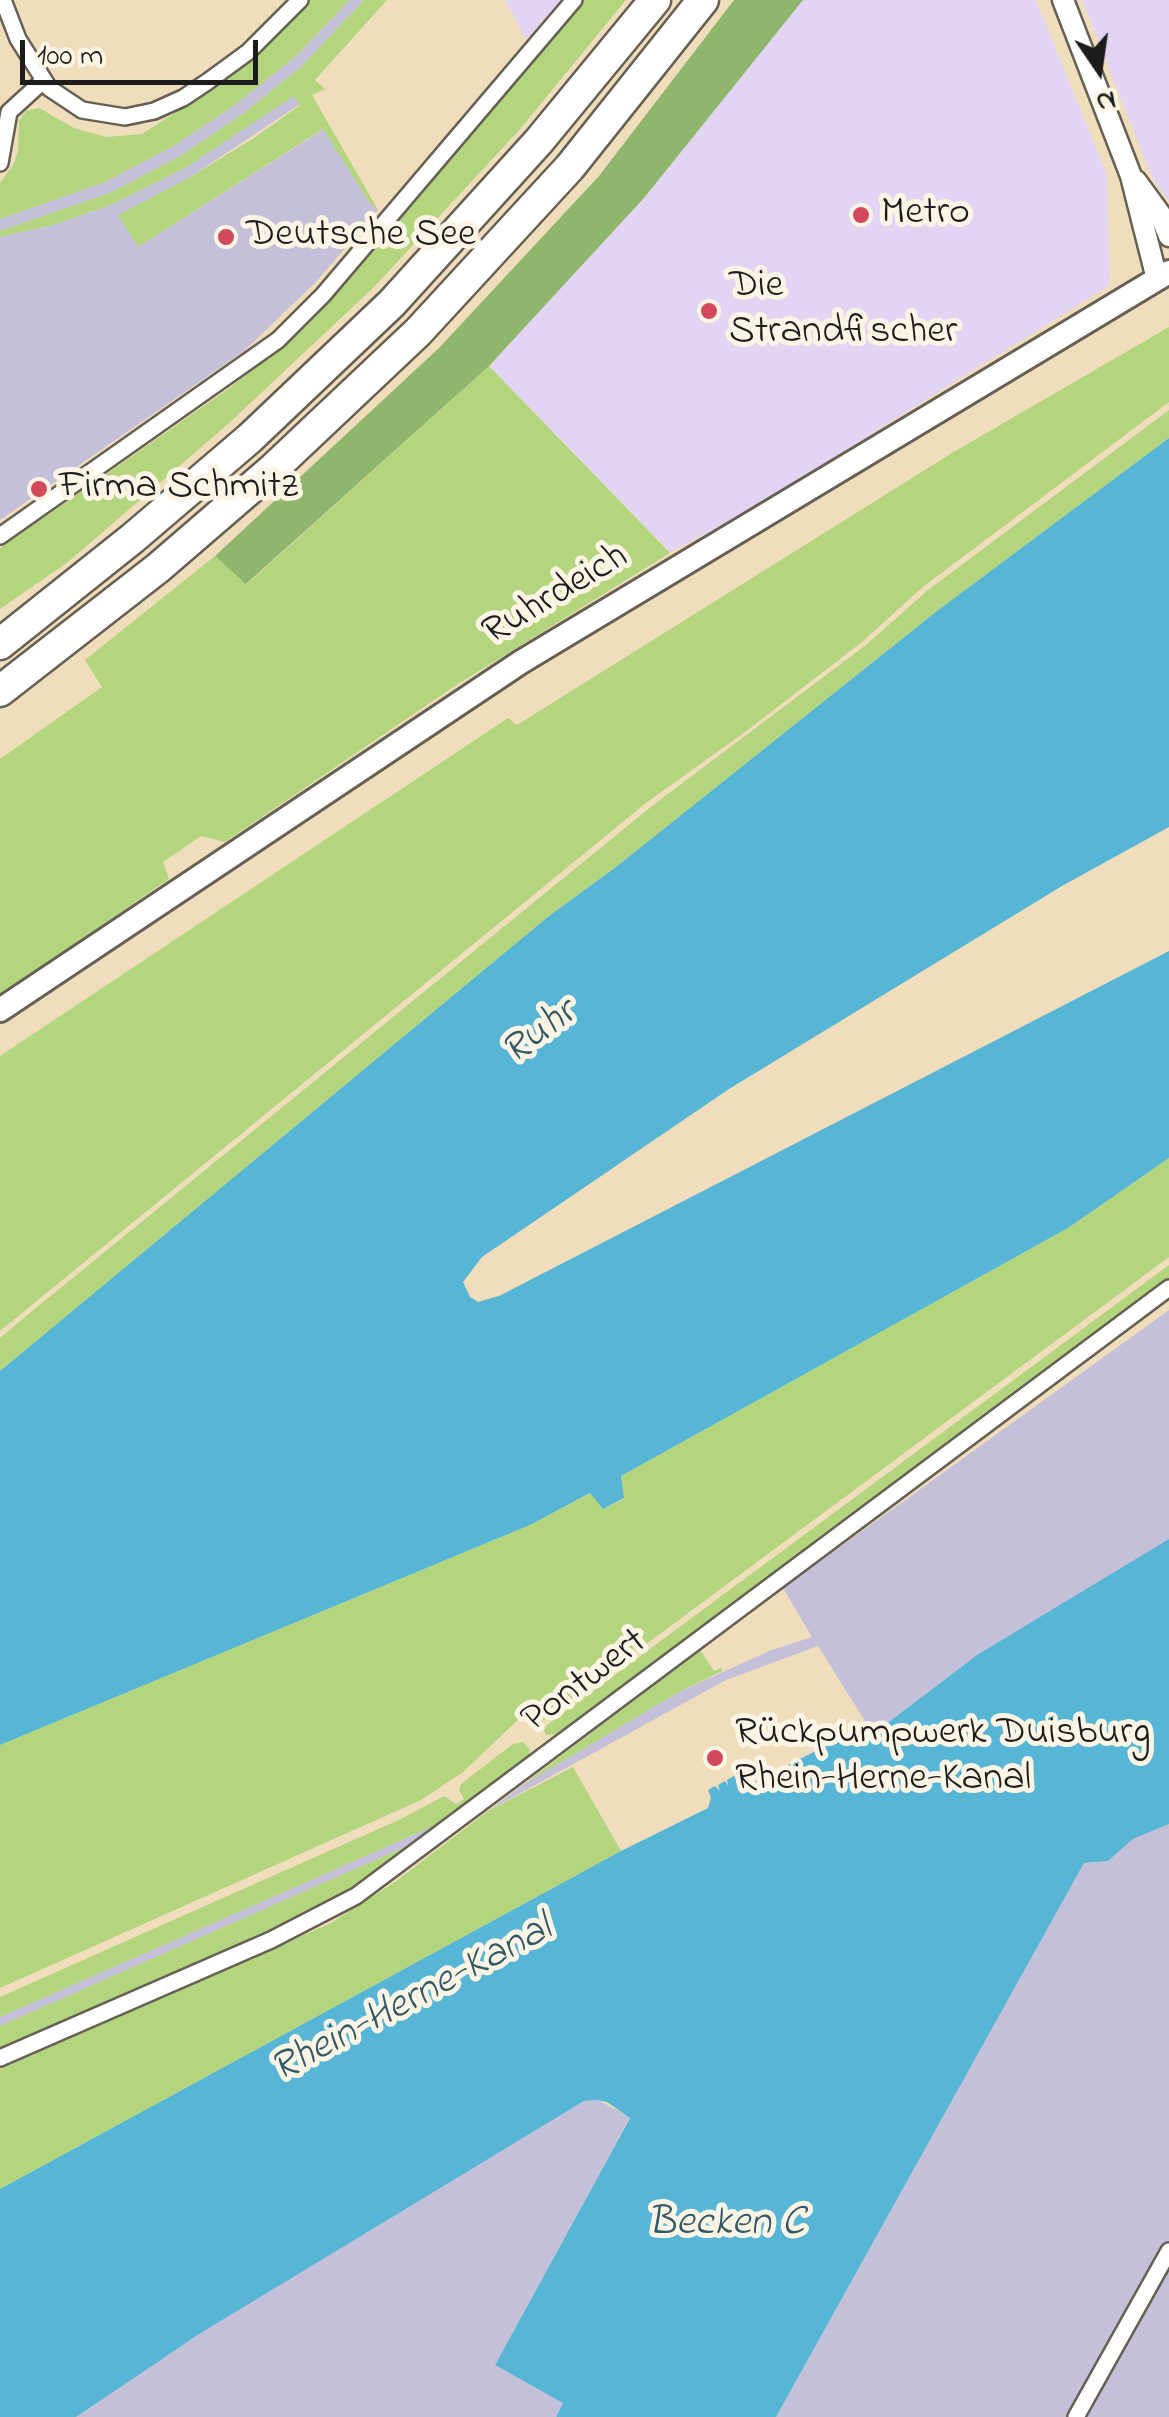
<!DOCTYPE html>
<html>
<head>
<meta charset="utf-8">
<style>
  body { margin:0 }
  #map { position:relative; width:1169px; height:2417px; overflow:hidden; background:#f0ddbc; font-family:"Indie Flower",sans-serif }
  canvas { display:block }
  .north { position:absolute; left:1049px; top:20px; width:100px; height:100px; -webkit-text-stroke:8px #fcf5e5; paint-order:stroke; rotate:167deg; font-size:28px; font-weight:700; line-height:40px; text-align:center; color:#1c1c1c }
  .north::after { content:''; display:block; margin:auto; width:35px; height:45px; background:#1c1c1c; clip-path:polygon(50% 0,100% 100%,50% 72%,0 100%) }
  .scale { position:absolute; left:20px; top:40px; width:238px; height:45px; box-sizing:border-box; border:5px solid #1c1c1c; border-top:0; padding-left:12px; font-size:30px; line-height:35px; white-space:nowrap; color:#1c1c1c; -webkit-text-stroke:8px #fcf5e5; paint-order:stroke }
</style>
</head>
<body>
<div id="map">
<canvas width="1169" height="2417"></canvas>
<div class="north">N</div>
<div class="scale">100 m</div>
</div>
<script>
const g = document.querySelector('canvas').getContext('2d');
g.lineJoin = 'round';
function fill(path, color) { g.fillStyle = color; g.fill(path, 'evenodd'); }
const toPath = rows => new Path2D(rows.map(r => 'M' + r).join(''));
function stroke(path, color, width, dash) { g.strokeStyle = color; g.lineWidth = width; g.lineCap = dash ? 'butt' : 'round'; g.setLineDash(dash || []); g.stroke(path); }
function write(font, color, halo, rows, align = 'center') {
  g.font = font + ' "Indie Flower",sans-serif'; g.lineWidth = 10; g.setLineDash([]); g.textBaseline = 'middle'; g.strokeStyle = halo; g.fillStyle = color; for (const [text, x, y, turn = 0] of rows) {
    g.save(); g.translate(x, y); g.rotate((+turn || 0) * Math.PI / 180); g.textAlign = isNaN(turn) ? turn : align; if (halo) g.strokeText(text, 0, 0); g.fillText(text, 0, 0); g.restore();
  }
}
fill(toPath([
  [505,0,561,0,526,40],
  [803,0,1036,0,1107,175,1110,285,735,519,670,552,489,366,644,198],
  [1082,0,1169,0,1169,201,1153,180]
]), '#e2d4f3');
fill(toPath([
  [350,0,364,0,302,66,244,113,182,155,110,193,0,231,0,219,105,182,175,145,236,104,295,57],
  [294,95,300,104,192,176,138,247,324,129,370,203,378,210,316,282,244,351,0,520,0,237,53,225,113,204,185,168],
  [1169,1310,1169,1539,1162,1545,977,1655,873,1734,818,1646,726,1680,488,1811,524,1784,679,1692,769,1651,812,1637,783,1588],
  [445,1821,423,1839,0,2026,0,2017],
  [1169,1824,1169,2417,776,2417,1084,1863,1108,1861,1133,1839],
  [598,2100,630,2117,495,2365,564,2403,556,2417,76,2417,196,2335,584,2101]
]), '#c5c0da');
fill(toPath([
  [310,0,350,0,295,57,236,104,175,145,105,182,0,219,0,183,13,165,18,151,19,121,26,111,39,108,74,128,106,137,142,134,209,91,254,56],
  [364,0,387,0,315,80,325,89,312,95,378,210,370,203,323,129,138,247,118,215,192,176,254,138,300,105,294,96,185,168,113,204,53,225,0,237,0,231,110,193,182,155,244,113,302,66],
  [585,0,626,0,521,128,374,287,228,424,68,562,0,609,0,548,227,390,304,328,331,300],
  [1169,327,1169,402,924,586,862,642,749,729,646,803,0,1331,0,1056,508,718,517,725,952,453],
  [489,366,670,553,458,684,225,842,201,836,163,862,169,879,0,995,0,759,102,687,85,660,215,556,247,584],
  [1169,410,1169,438,937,611,616,867,549,916,0,1371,0,1338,31,1312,652,806,866,645,928,590],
  [1169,1158,1169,1257,541,1722,537,1723,534,1719,544,1707,538,1701,463,1772,421,1800,0,1988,0,1745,530,1525,591,1493,603,1509,624,1499,621,1476,1068,1228],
  [1169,1265,1169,1279,561,1734,546,1735,544,1730,547,1725],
  [700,1650,714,1671,721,1668,722,1671,679,1692,524,1784],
  [523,1742,530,1750,529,1757,445,1821,0,2017,0,1997,401,1819,444,1796,456,1804,464,1799,459,1790,461,1784,513,1744],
  [573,1767,621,1851,0,2189,0,2069,329,1924,395,1882,488,1811],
  [423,1839,352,1890,269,1933,0,2050,0,2026]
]), '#b3d57d');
fill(toPath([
  [734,0,803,0,644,198,489,366,246,584,215,556,439,348,599,176]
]), '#8eb66c');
fill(toPath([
  [1169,438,1169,827,1062,886,729,1089,482,1257,463,1282,470,1297,478,1302,499,1296,1169,951,1169,1158,1068,1228,621,1476,624,1498,603,1509,590,1493,530,1525,0,1745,0,1371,549,916,616,867,937,611],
  [1169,1539,1169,1824,1133,1839,1108,1861,1084,1863,776,2417,556,2417,563,2403,495,2365,630,2118,607,2102,597,2100,584,2101,199,2334,76,2417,0,2417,0,2189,621,1851,708,1808,711,1798,708,1790,715,1786,720,1791,718,1785,725,1781,728,1786,727,1780,734,1776,739,1780,737,1775,743,1771,750,1782,755,1782,845,1736,857,1740,873,1734,977,1655]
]), '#57b5d5');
const minor = toPath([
  [3,0,18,39,49,88,82,110,125,117,154,111,183,98,207,82,248,52,300,0],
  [0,163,9,112,43,81],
  [0,536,278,340,323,295,574,0],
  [0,2058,271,1940,356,1896,1169,1288],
  [1076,2417,1169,2251]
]);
const tertiary = toPath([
  [1063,0,1131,176,1157,279],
  [1136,181,1160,214,1169,236]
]);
const secondary = toPath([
  [0,1010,521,662,1169,272]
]);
const motorway = toPath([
  [0,644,133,538,250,438,392,303,539,141,655,0],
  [0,691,158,568,274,468,418,332,570,167,703,0]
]);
stroke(minor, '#666054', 20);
stroke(tertiary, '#666054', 25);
stroke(secondary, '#666054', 28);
stroke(motorway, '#666054', 35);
stroke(minor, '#fff', 15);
stroke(tertiary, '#fff', 20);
stroke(secondary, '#fff', 22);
stroke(motorway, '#fff', 30);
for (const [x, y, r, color] of [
  [861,215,10,"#d1495b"],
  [226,237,10,"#d1495b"],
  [709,311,10,"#d1495b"],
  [39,489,10,"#d1495b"],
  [715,1758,10,"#d1495b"]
]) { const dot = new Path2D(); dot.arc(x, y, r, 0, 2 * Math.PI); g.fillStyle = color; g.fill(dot); stroke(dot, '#fcf5e5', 4); }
write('40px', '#1c1c1c', '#fcf5e5', [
  ["Metro",881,215],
  ["Deutsche See",246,237],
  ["Die",729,288],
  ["Strandfischer",729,334],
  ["Firma Schmitz",59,489],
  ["Rückpumpwerk Duisburg",735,1735],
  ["Rhein-Herne-Kanal",735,1781]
], 'left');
write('40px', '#1c1c1c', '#fcf5e5', [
  ["Ruhrdeich",557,597,-31],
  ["Pontwert",586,1683,-37]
]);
write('italic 42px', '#345966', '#fcf5e5', [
  ["Ruhr",541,1035,-37],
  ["Rhein-Herne-Kanal",413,2002,-28],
  ["Becken C",726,2226]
]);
</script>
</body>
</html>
